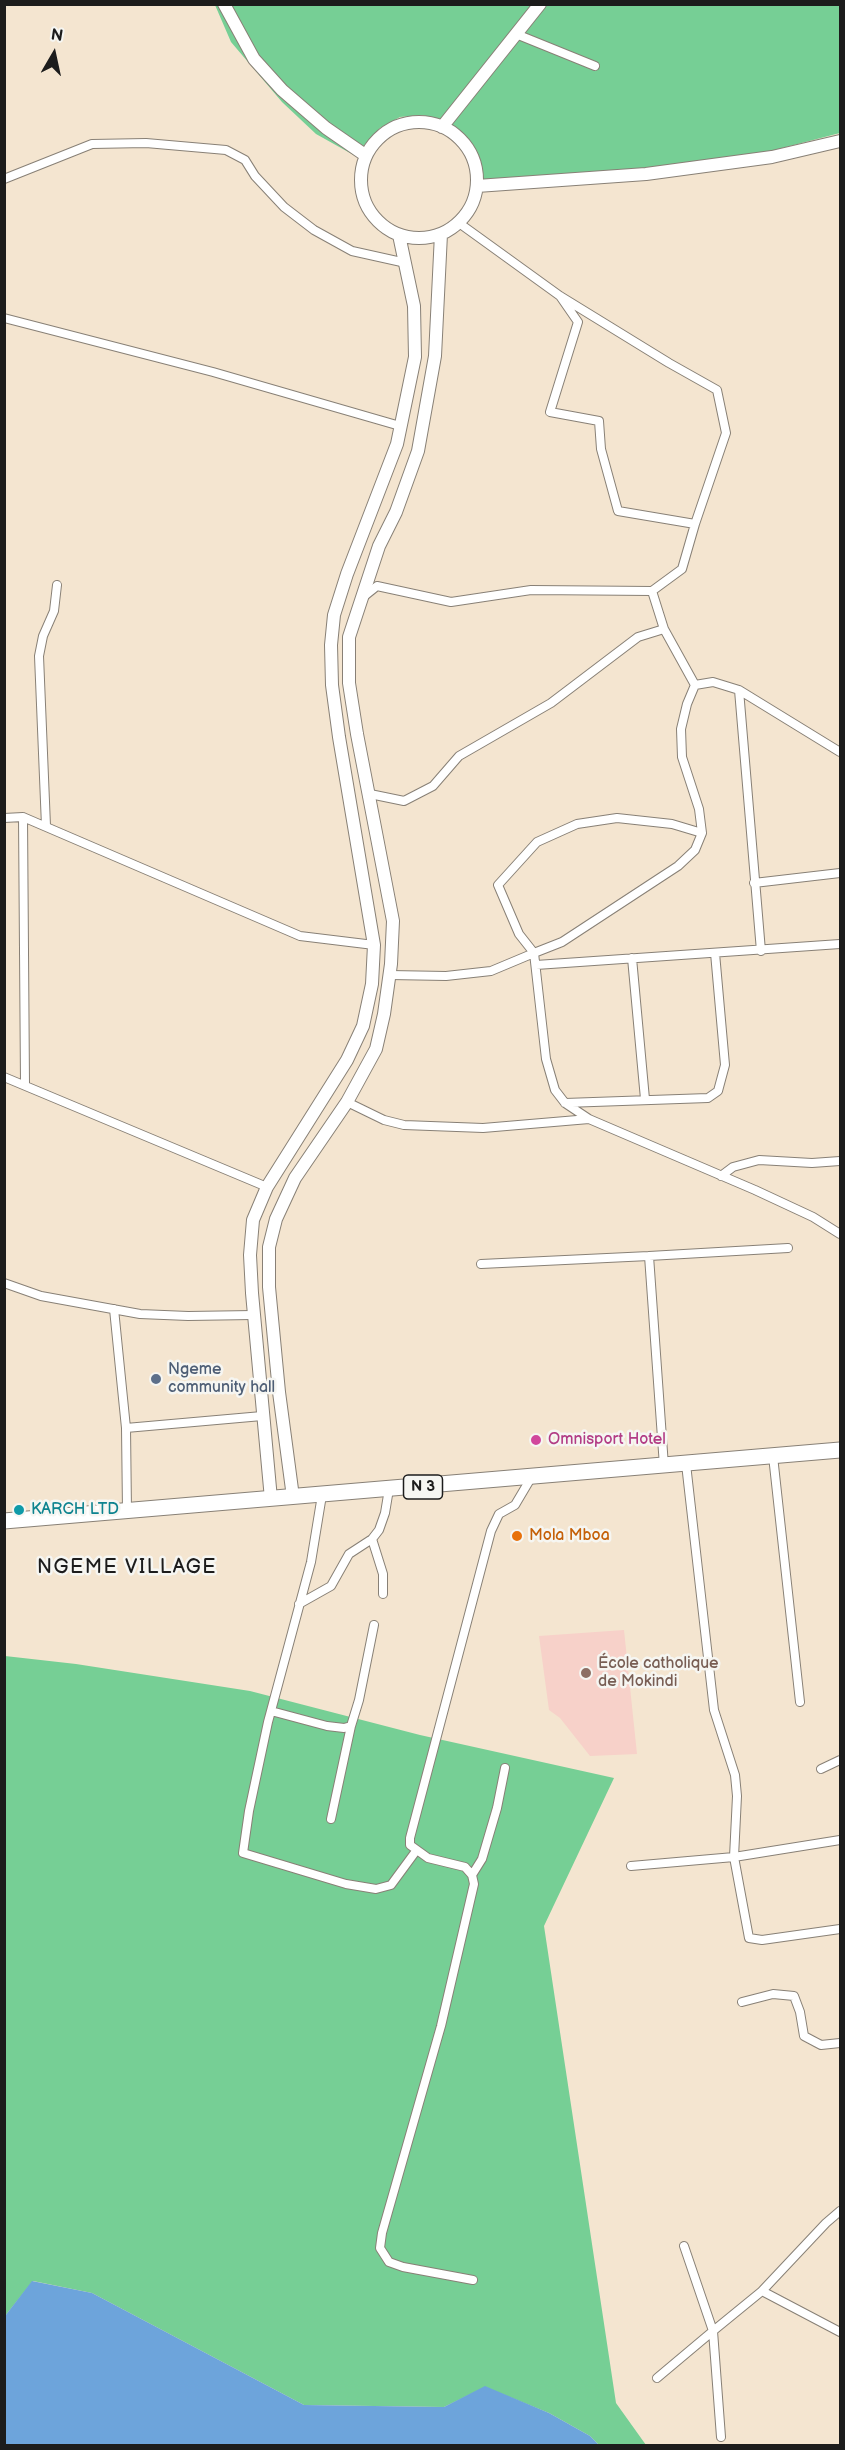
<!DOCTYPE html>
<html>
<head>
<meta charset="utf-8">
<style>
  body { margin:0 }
  #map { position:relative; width:845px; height:2450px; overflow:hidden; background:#f4e5d0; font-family:"Balsamiq Sans",sans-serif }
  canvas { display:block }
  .frame { position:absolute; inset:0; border:6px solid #1c1c1c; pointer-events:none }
  .north { position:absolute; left:24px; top:24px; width:60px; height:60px; -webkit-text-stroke:4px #f6f6f2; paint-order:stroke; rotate:9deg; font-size:16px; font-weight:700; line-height:24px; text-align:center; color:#1c1c1c }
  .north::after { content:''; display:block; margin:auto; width:21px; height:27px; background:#1c1c1c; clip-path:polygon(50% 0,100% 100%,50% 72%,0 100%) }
</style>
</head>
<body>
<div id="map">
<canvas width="845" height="2450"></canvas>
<div class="frame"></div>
<div class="north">N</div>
</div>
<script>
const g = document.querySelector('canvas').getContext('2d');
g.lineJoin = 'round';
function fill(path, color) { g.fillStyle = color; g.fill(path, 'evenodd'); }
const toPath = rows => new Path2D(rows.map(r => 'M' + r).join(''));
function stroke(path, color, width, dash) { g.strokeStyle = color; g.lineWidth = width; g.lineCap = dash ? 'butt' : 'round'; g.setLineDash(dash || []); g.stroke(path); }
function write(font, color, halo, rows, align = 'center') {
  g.font = font + ' "Balsamiq Sans",sans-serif'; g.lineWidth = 5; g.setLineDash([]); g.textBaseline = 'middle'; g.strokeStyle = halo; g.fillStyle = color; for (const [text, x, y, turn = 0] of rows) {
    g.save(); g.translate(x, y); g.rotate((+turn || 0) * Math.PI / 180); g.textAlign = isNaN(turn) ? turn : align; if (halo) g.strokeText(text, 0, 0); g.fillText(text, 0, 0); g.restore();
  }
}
fill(toPath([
  [624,1630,637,1754,590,1756,560,1718,549,1710,539,1636]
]), '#f7d1c9');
fill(toPath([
  [215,5,840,5,840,133,709,167,583,181,482,179,482,168,474,149,462,132,446,121,422,115,400,117,380,128,365,144,359,158,316,134,282,102,231,42],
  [5,1656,76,1664,250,1691,420,1735,614,1778,544,1926,616,2403,646,2445,599,2445,590,2436,549,2413,485,2387,444,2407,304,2405,92,2293,33,2281,5,2316]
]), '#76cf95');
fill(toPath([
  [32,2281,92,2293,304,2405,444,2407,485,2386,549,2413,590,2436,599,2445,5,2445,5,2316]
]), '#6da4db');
const street = toPath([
  [516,34,595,66],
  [4,179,92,144,146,143,226,150,245,160,255,176,284,207,314,230,352,251,406,263],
  [459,223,560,296,669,363,717,390,726,433,695,524,618,511,601,449,599,421,550,412,578,322,560,296],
  [4,318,213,372,400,426],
  [695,524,682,569,652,591,664,629,695,685],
  [362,598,377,586,451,602,531,590,652,591],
  [695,685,713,682,739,690,840,752],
  [739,690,761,951],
  [370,794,404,801,433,786,459,756,551,703,638,637,664,629],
  [23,817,25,1084],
  [4,818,23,817,300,936,374,945],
  [46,826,39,656,43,636,54,611,57,585],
  [702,833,672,824,617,818,577,824,537,842,498,885,519,934,534,953,546,1059,555,1090,565,1103,589,1119,755,1190,813,1217,840,1234],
  [754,883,840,873],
  [632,958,645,1099],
  [536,965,840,944],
  [390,975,446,976,491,971,534,953,562,942,678,866,695,850,702,833,699,809,682,757,681,729,687,704,695,685],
  [4,1077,267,1187],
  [347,1102,384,1120,404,1125,483,1128,589,1119],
  [565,1103,708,1098,718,1091,725,1065,715,953],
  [721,1176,733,1167,759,1160,812,1163,840,1161],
  [649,1256,788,1248],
  [481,1264,649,1256,664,1466],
  [4,1283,41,1296,140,1314,188,1316,253,1315],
  [114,1309,126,1428,127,1511],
  [126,1428,262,1416],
  [773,1456,800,1702],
  [686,1464,714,1710,735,1775,737,1796,734,1857,749,1938,762,1940,840,1929],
  [322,1495,311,1562,268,1722,249,1811,243,1853,346,1884,376,1889,391,1885,416,1851],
  [372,1539,383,1574,383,1594],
  [299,1604,331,1586,349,1554,372,1539,379,1530,385,1513,389,1489],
  [271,1711,327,1726,344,1728,351,1726,359,1700,374,1625],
  [821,1769,840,1760],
  [331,1819,351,1726],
  [631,1866,734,1857,840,1840],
  [472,1875,482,1859,497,1808,505,1768],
  [742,2002,773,1994,794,1996,800,2012,804,2036,821,2045,840,2043],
  [840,2211,826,2223,762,2291,840,2332],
  [684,2246,713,2331,762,2291],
  [473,2280,403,2267,389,2262,380,2248,382,2233,441,2026,474,1884,472,1875,465,1867,428,1858,410,1845,410,1838,491,1531,499,1514,515,1505,531,1478],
  [713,2331,721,2437],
  [657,2378,713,2331]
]);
const secondary = toPath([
  [224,4,254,59,282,90,326,128,365,155],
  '361 180a58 58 0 1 1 116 0a58 58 0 1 1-116 0Z',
  [442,127,540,4],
  [477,186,646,174,772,157,840,141],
  [293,1497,279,1392,269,1287,269,1247,276,1219,295,1178,347,1102,376,1049,384,1014,391,964,393,921,357,734,349,683,349,637,379,546,396,512,418,451,435,356,441,234],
  [271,1499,252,1293,250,1255,253,1220,267,1187,347,1060,363,1026,372,984,374,945,339,737,332,685,331,645,334,615,347,574,397,444,415,357,414,306,399,235]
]);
const highway = toPath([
  [4,1521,840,1450]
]);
stroke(street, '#888076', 10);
stroke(secondary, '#888076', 14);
stroke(highway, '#888076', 17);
stroke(street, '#fff', 8);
stroke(secondary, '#fff', 12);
stroke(highway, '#fff', 15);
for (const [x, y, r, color] of [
  [156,1379,6,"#5c6f8a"],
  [536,1440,6,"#d1479c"],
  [19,1510,6,"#0f9aa8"],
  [517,1536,6,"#e8710a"],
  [586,1673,6,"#8d6e63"]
]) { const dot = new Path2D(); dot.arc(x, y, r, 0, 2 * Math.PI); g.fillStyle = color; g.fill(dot); stroke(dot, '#f6f6f2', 2); }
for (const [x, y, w] of [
  [423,1487,39]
]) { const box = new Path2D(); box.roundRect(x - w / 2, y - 12, w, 24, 4.5); g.fillStyle = '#f6f6f2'; g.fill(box); stroke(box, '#1c1c1c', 1.5); }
write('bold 15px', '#1c1c1c', null, [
  ["N 3",423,1487]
]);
write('16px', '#4e5e75', '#f6f6f2', [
  ["Ngeme",168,1370],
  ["community hall",168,1388]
], 'left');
write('16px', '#b23c85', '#f6f6f2', [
  ["Omnisport Hotel",548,1440]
], 'left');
write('16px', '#0d838f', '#f6f6f2', [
  ["KARCH LTD",31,1510]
], 'left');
write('16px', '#c56008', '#f6f6f2', [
  ["Mola Mboa",529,1536]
], 'left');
write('16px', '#785e54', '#f6f6f2', [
  ["École catholique",598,1664],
  ["de Mokindi",598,1682]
], 'left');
g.letterSpacing = '1.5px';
write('20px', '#1c1c1c', '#f6f6f2', [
  ["NGEME VILLAGE",127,1568]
]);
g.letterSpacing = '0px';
</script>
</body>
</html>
